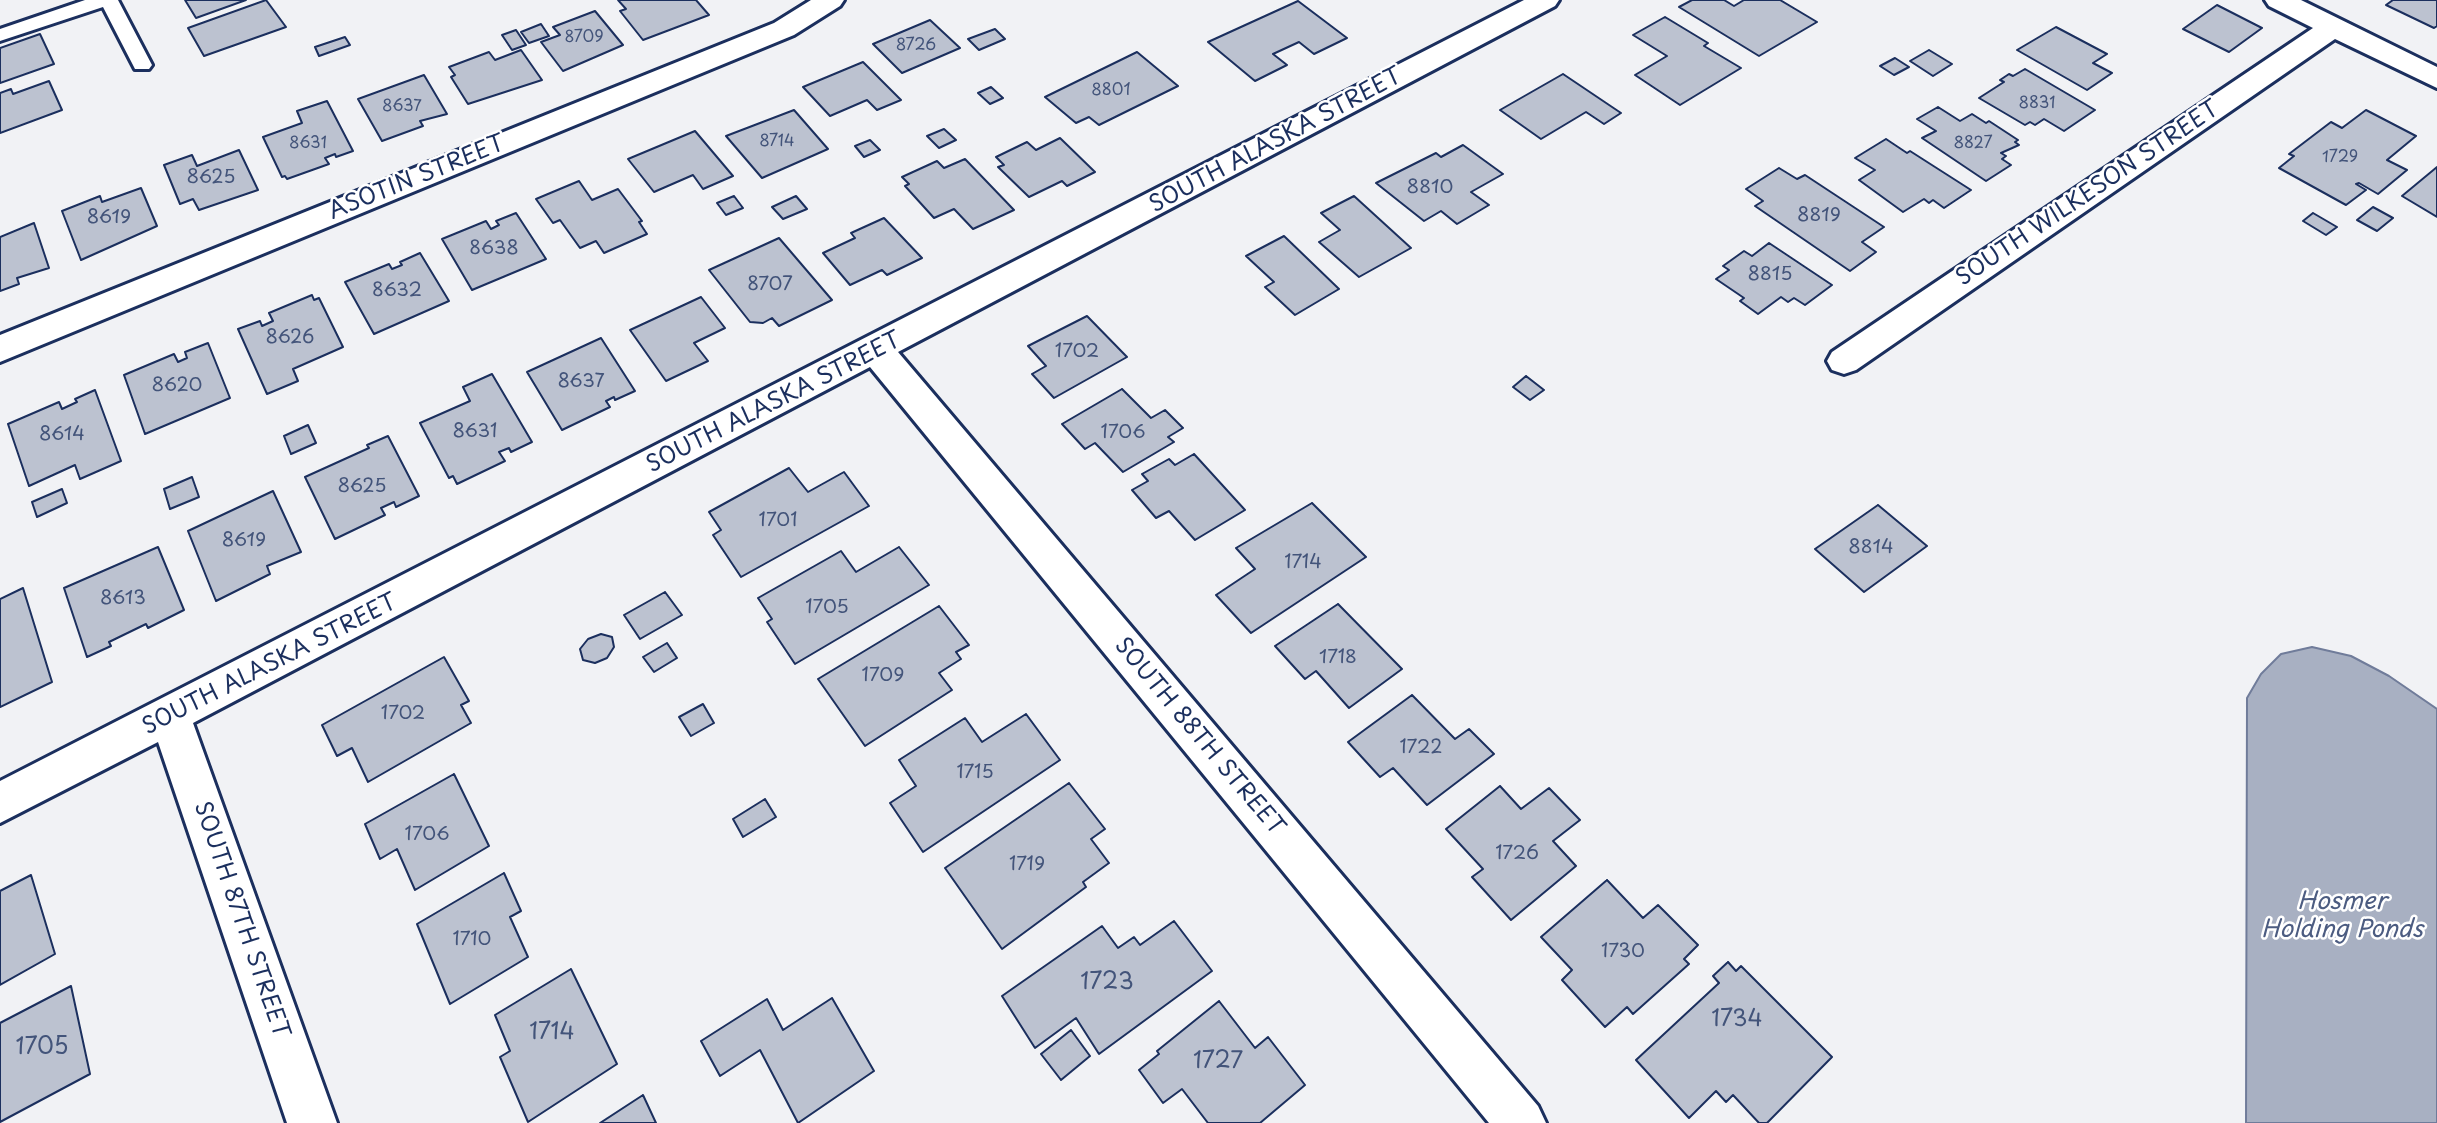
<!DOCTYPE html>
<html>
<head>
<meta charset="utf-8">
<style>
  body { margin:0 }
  canvas { display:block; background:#f1f2f5 }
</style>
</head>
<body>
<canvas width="2437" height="1123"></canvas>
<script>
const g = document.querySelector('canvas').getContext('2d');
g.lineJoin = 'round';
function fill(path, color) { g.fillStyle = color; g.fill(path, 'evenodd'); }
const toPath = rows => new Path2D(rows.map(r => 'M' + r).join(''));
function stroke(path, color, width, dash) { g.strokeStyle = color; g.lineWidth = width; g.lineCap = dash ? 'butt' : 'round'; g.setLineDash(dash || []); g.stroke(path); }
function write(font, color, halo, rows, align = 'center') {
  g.font = font + ' "Playpen Sans",sans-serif'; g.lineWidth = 5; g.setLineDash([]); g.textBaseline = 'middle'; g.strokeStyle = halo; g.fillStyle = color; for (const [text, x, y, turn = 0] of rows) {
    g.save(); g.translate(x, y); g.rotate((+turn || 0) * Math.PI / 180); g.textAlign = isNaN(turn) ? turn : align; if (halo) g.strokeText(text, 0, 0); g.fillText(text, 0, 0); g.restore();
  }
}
const water = toPath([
  [2312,647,2351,656,2389,676,2437,709,2437,1123,2246,1123,2247,698,2261,674,2281,654,2312,647]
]);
fill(water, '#a8b0c2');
stroke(water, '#707c9a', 2);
const building = toPath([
  [185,0,246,0,196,18,185,0],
  [266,0,286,27,204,56,188,28,266,0],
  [618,0,696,0,709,15,643,40,620,11,626,9,618,0],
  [1692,0,1724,0,1734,6,1744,0,1780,0,1817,22,1759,56,1679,7,1692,0],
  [2393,0,2437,0,2437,26,2434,28,2386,5,2393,0],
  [1298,1,1347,38,1314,54,1299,42,1273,54,1287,65,1255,81,1208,42,1298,1],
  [2217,5,2262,28,2229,52,2183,29,2217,5],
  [595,11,623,45,563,71,541,42,560,35,553,27,595,11],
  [1665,17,1708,43,1704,46,1741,68,1680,105,1635,75,1667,56,1633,35,1665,17],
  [930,20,960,48,902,73,873,44,930,20],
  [541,24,549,36,529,43,521,32,541,24],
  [2056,27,2107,54,2093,63,2112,73,2087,90,2017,50,2056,27],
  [995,29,1005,39,979,50,968,39,995,29],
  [516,30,526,45,512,50,502,35,516,30],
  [40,34,54,64,0,83,0,48,40,34],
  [345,37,350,45,319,56,315,47,345,37],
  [521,50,542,80,468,104,451,77,455,75,449,67,489,52,495,60,521,50],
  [1929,50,1952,64,1933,76,1910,61,1929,50],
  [1137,52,1178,86,1099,125,1089,117,1076,123,1045,97,1137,52],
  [1895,58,1909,67,1894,75,1880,66,1895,58],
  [863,62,901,100,877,110,867,100,830,116,803,87,863,62],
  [2025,69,2095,110,2064,131,2044,119,2035,125,2030,122,2025,125,1979,98,2004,82,2000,80,2009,74,2013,76,2025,69],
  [1563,74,1621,113,1604,124,1586,112,1541,139,1500,110,1563,74],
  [424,75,447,114,420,121,423,126,382,141,358,99,424,75],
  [49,81,62,110,0,133,0,93,11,89,13,94,49,81],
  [991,87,1003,98,990,104,978,93,991,87],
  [327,101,353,151,336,157,335,154,325,158,329,164,287,179,285,176,282,177,263,137,302,123,297,111,327,101],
  [1938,107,1960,121,1972,114,1986,123,1989,121,2018,140,2015,142,2019,145,2001,153,2006,156,2002,159,2011,165,1986,181,1922,138,1936,131,1917,119,1938,107],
  [794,110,828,149,762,178,726,136,794,110],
  [2366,110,2416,136,2387,160,2407,170,2378,194,2359,183,2356,184,2366,190,2346,205,2279,168,2294,156,2289,154,2331,122,2342,128,2366,110],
  [944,129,956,140,939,148,927,136,944,129],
  [695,131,733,176,703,189,693,175,654,192,628,159,695,131],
  [1060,138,1095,172,1067,186,1062,181,1029,197,998,167,1004,165,996,157,1027,142,1036,150,1060,138],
  [1886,139,1907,153,1910,151,1971,190,1944,208,1933,200,1929,203,1924,199,1903,212,1859,180,1875,170,1855,158,1886,139],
  [870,140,880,150,864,157,855,146,870,140],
  [1463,145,1503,174,1471,192,1489,205,1457,224,1441,211,1424,221,1376,183,1436,153,1441,157,1463,145],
  [239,150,258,190,199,210,193,199,180,204,164,165,192,155,197,166,239,150],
  [965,159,1014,210,973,229,954,209,934,218,905,186,909,184,902,177,937,161,944,168,965,159],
  [2437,167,2437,217,2402,196,2437,167],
  [1779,168,1797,179,1805,175,1884,227,1862,242,1876,252,1850,271,1755,206,1763,201,1746,189,1779,168],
  [579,181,592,200,618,189,642,221,639,222,647,234,604,253,596,241,580,248,560,220,553,223,536,199,579,181],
  [141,188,157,226,81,260,62,211,100,196,102,202,141,188],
  [734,196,743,208,726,215,717,203,734,196],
  [796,196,807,209,783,219,772,207,796,196],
  [1354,196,1411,248,1359,277,1319,242,1340,230,1321,213,1354,196],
  [2373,207,2393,218,2377,231,2357,220,2373,207],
  [516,213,546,259,472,290,442,239,486,221,491,229,499,225,496,221,516,213],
  [2313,213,2337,227,2326,235,2303,221,2313,213],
  [884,218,922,258,887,275,882,270,850,285,823,253,855,238,851,233,884,218],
  [34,223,49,268,17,278,19,284,0,291,0,237,34,223],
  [1284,236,1339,289,1295,315,1265,287,1274,282,1246,256,1284,236],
  [779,238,832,300,779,326,772,318,763,323,750,322,709,270,779,238],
  [1769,243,1832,285,1805,305,1794,298,1788,302,1781,297,1758,314,1740,301,1744,298,1716,279,1729,270,1723,266,1744,251,1752,256,1769,243],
  [420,253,449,301,374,334,345,282,389,264,392,269,402,265,400,262,420,253],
  [312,295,314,300,319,298,343,347,293,369,298,381,267,394,238,329,260,321,262,326,273,321,269,313,312,295],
  [701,297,725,328,694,343,708,361,666,381,630,330,701,297],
  [1087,316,1127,357,1054,398,1032,374,1046,366,1028,346,1087,316],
  [601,338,635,391,615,400,614,397,606,401,610,407,562,430,527,372,601,338],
  [208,343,230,398,145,434,124,375,174,354,178,362,187,358,185,352,208,343],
  [492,374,532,442,511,452,509,448,499,452,505,461,457,484,453,476,449,478,420,423,470,401,463,387,492,374],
  [1526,376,1544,390,1530,400,1513,387,1526,376],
  [1122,389,1151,418,1165,410,1183,428,1168,437,1174,442,1123,472,1095,443,1085,449,1062,424,1122,389],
  [95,390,121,461,80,479,75,465,29,486,8,424,59,402,62,409,77,402,75,399,95,390],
  [308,425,316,443,291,454,284,436,308,425],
  [388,436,419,496,396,507,394,502,381,508,385,515,335,539,305,477,369,448,367,445,388,436],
  [1194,454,1245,510,1195,540,1169,511,1156,518,1132,490,1148,481,1142,474,1169,459,1175,465,1194,454],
  [789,468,808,492,844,472,869,506,741,577,713,535,721,530,709,512,789,468],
  [192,477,199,497,170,509,164,489,192,477],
  [62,489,67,503,37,517,32,502,62,489],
  [273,491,301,552,267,566,270,574,216,601,188,531,273,491],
  [1312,503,1366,557,1251,633,1216,595,1255,569,1236,548,1312,503],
  [1878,505,1927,546,1864,592,1815,549,1878,505],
  [158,547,184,610,148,628,146,624,109,642,111,646,87,657,64,588,158,547],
  [899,547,929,585,795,664,767,622,772,619,758,598,841,551,856,572,899,547],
  [23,588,52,682,0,707,0,599,23,588],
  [665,592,682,615,640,639,624,615,665,592],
  [1338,604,1402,669,1349,708,1316,671,1305,679,1275,646,1338,604],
  [939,606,969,645,956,652,961,659,939,673,952,690,865,746,818,679,939,606],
  [601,634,612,637,614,647,607,658,595,663,583,660,580,649,588,639,601,634],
  [667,643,677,658,654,672,643,657,667,643],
  [444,657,469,701,461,705,471,723,368,782,352,748,337,756,322,725,444,657],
  [1412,695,1455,739,1469,729,1494,754,1427,805,1393,768,1380,777,1348,742,1412,695],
  [703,704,714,723,691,736,679,717,703,704],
  [1026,714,1060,760,923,852,890,803,916,786,899,760,965,718,982,742,1026,714],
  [454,774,489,846,415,890,397,849,380,859,365,824,454,774],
  [1069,783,1105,829,1091,839,1109,863,1083,882,1086,887,1002,949,945,868,1069,783],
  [1500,786,1521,809,1549,788,1580,820,1553,841,1576,866,1511,920,1472,877,1483,869,1446,829,1500,786],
  [765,799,776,817,743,837,733,819,765,799],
  [504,873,521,911,510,917,528,957,450,1004,417,924,504,873],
  [31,875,55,954,0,985,0,891,31,875],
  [1607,880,1643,918,1658,905,1698,945,1684,959,1689,964,1633,1014,1627,1007,1605,1027,1562,980,1572,970,1541,937,1607,880],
  [1174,921,1212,971,1099,1054,1076,1018,1035,1048,1002,996,1102,926,1118,948,1134,937,1140,945,1174,921],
  [1728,962,1736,971,1741,966,1832,1057,1767,1123,1759,1123,1733,1095,1726,1102,1716,1091,1689,1118,1636,1060,1719,983,1713,976,1728,962],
  [571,969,617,1064,528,1122,500,1057,510,1051,495,1015,571,969],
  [71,986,90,1074,0,1122,0,1023,71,986],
  [832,998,874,1071,798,1123,760,1050,720,1076,701,1041,767,999,783,1030,832,998],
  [1219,1001,1255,1048,1268,1037,1305,1085,1260,1123,1208,1123,1182,1089,1163,1103,1139,1070,1159,1054,1157,1051,1219,1001],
  [1071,1030,1090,1056,1061,1080,1041,1054,1071,1030],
  [643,1095,656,1123,600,1123,643,1095]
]);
fill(building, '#bcc2d0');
stroke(building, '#1b2f5e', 2);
const service = toPath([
  [85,0,118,0,152,65,149,69,135,69,103,7,0,41,0,29,85,0]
]);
const minor = toPath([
  [811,0,844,0,840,6,794,35,0,362,0,335,774,23,811,0],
  [1524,0,1559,0,1555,6,898,352,1538,1106,1546,1123,1489,1123,870,367,193,723,337,1123,287,1123,158,742,0,823,0,781,1524,0],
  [2265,0,2301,0,2437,67,2437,88,2335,39,1856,370,1844,374,1832,370,1827,361,1832,352,2313,28,2269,6,2265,0]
]);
stroke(service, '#1b2f5e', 6);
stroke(minor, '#1b2f5e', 6);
fill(service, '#fff');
fill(minor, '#fff');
write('16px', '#43547a', null, [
  ["8709",584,38],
  ["8726",916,46],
  ["8801",1111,91],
  ["8831",2037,104],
  ["8637",402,107],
  ["8714",777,142],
  ["8631",308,144],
  ["8827",1973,144],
  ["1729",2340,158]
]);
write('19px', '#43547a', null, [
  ["8625",211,178],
  ["8810",1430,188],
  ["8819",1819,216],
  ["8619",109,218],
  ["8638",494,249],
  ["8815",1770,275],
  ["8707",770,285],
  ["8632",397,291],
  ["8626",290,338],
  ["1702",1077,352],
  ["8637",581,382],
  ["8620",177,386],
  ["8631",475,432],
  ["1706",1123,433],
  ["8614",62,435],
  ["8625",362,487],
  ["1701",778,521],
  ["8619",244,541],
  ["8814",1871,548],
  ["1714",1303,563],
  ["8613",123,599],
  ["1705",827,608],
  ["1718",1338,658],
  ["1709",883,676],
  ["1702",403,714],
  ["1722",1421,748],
  ["1715",975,773],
  ["1706",427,835],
  ["1726",1517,854],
  ["1719",1027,865],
  ["1710",472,940],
  ["1730",1623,952]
]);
write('23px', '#1b2f5e', '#fff', [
  ["SOUTH ALASKA STREET",1276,141,-28],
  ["ASOTIN STREET",417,178,-22],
  ["SOUTH WILKESON STREET",2088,194,-34],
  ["SOUTH ALASKA STREET",774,403,-27],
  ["SOUTH ALASKA STREET",270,665,-27],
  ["SOUTH 88TH STREET",1199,737,50],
  ["SOUTH 87TH STREET",241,920,71]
]);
write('23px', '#43547a', null, [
  ["1723",1107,983],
  ["1734",1737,1020],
  ["1714",552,1033],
  ["1705",42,1048],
  ["1727",1218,1062]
]);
write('italic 24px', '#4c5c81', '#fff', [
  ["Hosmer",2342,902],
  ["Holding Ponds",2342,930]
]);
</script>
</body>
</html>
